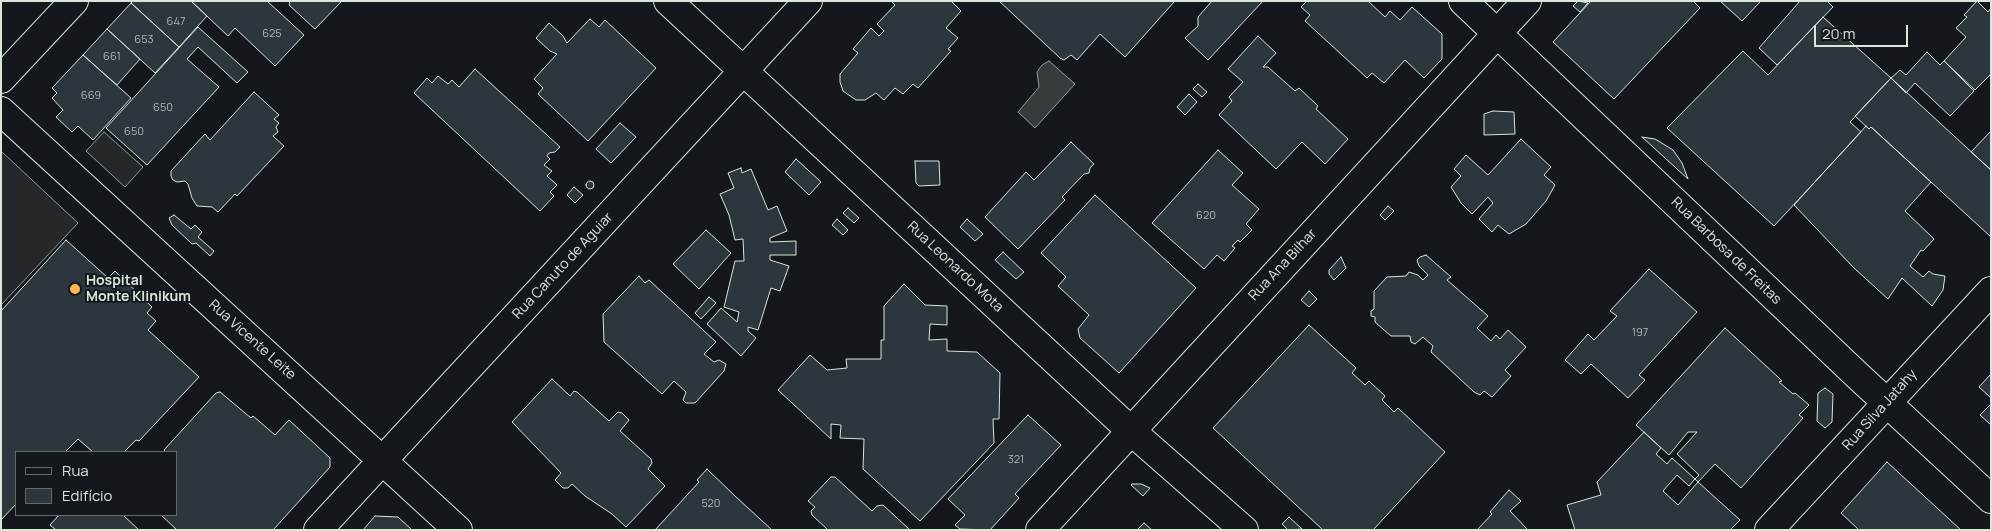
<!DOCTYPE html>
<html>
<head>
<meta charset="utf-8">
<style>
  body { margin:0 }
  #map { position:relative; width:1992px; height:531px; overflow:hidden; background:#14181c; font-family:Manrope,sans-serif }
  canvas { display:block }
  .frame { position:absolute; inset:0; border:2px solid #d8e6dc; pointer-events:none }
  .legend { position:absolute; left:15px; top:451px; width:162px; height:65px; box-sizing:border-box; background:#14181c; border:1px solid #626a69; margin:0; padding:6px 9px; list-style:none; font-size:15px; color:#d8e6dc }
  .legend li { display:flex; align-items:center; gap:10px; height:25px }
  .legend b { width:25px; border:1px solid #626a69 }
  .scale { position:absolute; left:1814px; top:25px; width:94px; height:22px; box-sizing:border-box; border:2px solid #d8e6dc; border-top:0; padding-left:6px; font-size:15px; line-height:18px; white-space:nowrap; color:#d8e6dc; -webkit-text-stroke:4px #14181c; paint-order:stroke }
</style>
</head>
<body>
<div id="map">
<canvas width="1992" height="531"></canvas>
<div class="frame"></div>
<ul class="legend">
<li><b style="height:6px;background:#14181c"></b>Rua</li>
<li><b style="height:14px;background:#2c363c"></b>Edifício</li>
</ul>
<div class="scale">20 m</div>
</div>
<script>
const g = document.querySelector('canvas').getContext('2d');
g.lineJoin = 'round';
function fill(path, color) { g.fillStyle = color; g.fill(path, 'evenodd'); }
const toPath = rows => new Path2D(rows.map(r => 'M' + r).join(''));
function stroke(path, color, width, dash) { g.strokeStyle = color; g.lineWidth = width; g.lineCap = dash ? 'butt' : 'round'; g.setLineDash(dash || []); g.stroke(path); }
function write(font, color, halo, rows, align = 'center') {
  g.font = font + ' Manrope,sans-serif'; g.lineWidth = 4; g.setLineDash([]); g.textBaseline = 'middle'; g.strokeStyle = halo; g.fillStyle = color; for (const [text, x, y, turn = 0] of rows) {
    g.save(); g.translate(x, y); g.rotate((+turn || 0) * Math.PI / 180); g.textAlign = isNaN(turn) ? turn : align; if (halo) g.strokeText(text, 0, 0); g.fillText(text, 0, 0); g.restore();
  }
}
const parking = toPath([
  [104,132,143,167,125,187,86,151,104,132],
  [1,151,78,223,1,305,1,151]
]);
fill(parking, '#24282b');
stroke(parking, '#939e99', 1);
const water = toPath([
  [1049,61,1075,84,1035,128,1018,112,1039,87,1037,72,1042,65,1049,61]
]);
fill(water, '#363b3e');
stroke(water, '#939e99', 1);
const building = toPath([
  [133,1,191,1,207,16,179,47,131,3,133,1],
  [191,1,267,1,304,35,275,66,235,28,228,36,191,1],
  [288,1,340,1,341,2,315,29,289,5,290,3,288,1],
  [891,1,951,1,961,11,946,28,958,38,948,49,951,51,918,88,913,84,903,94,895,88,884,100,876,93,865,100,856,100,843,91,840,82,840,74,858,53,853,49,871,28,879,36,884,31,877,24,895,5,891,1],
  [999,1,1173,1,1174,2,1125,57,1100,34,1077,60,1071,55,1064,60,1060,58,999,1],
  [1212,1,1263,1,1208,60,1185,38,1198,26,1198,17,1212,1],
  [1307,1,1368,1,1385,17,1390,11,1400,20,1412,7,1442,34,1442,59,1424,78,1405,60,1384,83,1372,73,1367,78,1305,21,1310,15,1301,7,1307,1],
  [1578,1,1588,3,1580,12,1573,6,1578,1],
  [1591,1,1693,1,1700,8,1614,99,1553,42,1591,1],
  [1720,1,1761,1,1742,21,1720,1],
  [1800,1,1827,1,1833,7,1777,65,1759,48,1800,1],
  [1977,1,1988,12,1991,8,1991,74,1975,90,1944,61,1966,37,1956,28,1967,17,1964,15,1977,1],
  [131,3,179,47,155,73,107,29,131,3],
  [1823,17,1891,78,1850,122,1861,132,1774,226,1667,128,1743,51,1768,75,1823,17],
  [590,19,599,27,605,20,656,68,588,141,538,94,543,88,534,79,557,54,550,51,536,38,549,23,563,36,567,43,590,19],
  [198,27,248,72,237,83,198,47,187,59,219,87,147,165,106,128,198,27],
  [107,29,140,59,117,85,83,55,107,29],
  [1258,36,1276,53,1263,67,1268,67,1295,91,1299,88,1318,106,1316,109,1348,139,1325,164,1302,142,1276,169,1219,115,1232,101,1229,97,1243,82,1228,69,1258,36],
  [1927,52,1940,65,1944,61,1974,91,1950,116,1915,83,1906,93,1891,78,1900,70,1906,75,1927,52],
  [83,55,131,98,93,140,78,126,72,132,56,117,63,110,52,98,57,93,52,88,83,55],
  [475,69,560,147,555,152,549,153,547,156,550,159,544,165,552,171,547,176,557,185,550,192,554,196,540,211,414,93,427,78,432,83,438,76,448,84,452,80,459,87,475,69],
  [1891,78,1991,170,1991,237,1871,127,1869,129,1855,116,1891,78],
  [1198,84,1207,92,1202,97,1193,89,1198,84],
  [254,92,279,115,274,119,279,123,276,127,278,132,273,136,284,146,237,196,235,194,218,212,212,207,197,206,192,198,188,184,185,181,177,182,173,180,171,176,171,171,205,134,210,140,254,92],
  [1189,94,1197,102,1185,115,1177,107,1189,94],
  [1493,111,1514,112,1515,134,1484,135,1484,114,1493,111],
  [620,123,636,137,611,163,596,149,620,123],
  [1866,126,1869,129,1871,127,1931,182,1905,211,1934,239,1923,251,1921,250,1910,266,1923,277,1929,271,1933,274,1945,276,1943,290,1932,306,1902,278,1888,299,1854,268,1794,205,1866,126],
  [1991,131,1991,170,1971,152,1991,131],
  [1642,137,1655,139,1673,150,1682,163,1688,179,1642,137],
  [1521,139,1551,167,1544,175,1555,185,1546,201,1526,224,1509,234,1498,225,1492,232,1479,219,1493,203,1488,197,1472,214,1461,203,1451,187,1461,176,1454,169,1466,155,1488,175,1521,139],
  [1071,142,1094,164,1090,168,1089,173,1084,174,1062,197,1065,200,1018,249,985,217,1026,172,1034,180,1071,142],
  [1218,150,1243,173,1232,185,1259,209,1246,224,1252,230,1240,242,1238,240,1232,246,1235,248,1224,261,1217,255,1204,269,1152,223,1218,150],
  [796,159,821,182,809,195,785,172,796,159],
  [915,161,939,161,940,185,919,186,916,183,915,161],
  [741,168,742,173,751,169,768,210,777,206,787,231,770,238,770,242,796,241,796,255,770,255,770,260,789,266,780,291,771,288,758,330,748,327,748,331,756,338,741,356,707,324,721,308,737,322,739,312,724,307,735,261,744,261,743,239,735,240,729,215,720,194,734,188,728,173,741,168],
  '586 185a4 4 0 1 1 8 0a4 4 0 1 1-8 0Z',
  [574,187,583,195,575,203,567,195,574,187],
  [1095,195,1196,288,1119,373,1080,338,1078,329,1089,315,1058,286,1066,277,1041,253,1095,195],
  [1388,206,1394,211,1385,220,1380,215,1388,206],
  [848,208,859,218,854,223,843,213,848,208],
  [174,215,191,229,195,225,202,232,198,237,214,251,210,256,196,243,192,244,172,225,169,218,174,215],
  [837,219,848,230,843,235,832,225,837,219],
  [967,219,983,234,975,241,960,227,967,219],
  [706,230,731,253,699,289,673,264,706,230],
  [66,240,108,278,115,271,152,307,147,313,156,321,148,330,199,377,139,441,136,440,124,452,93,452,78,439,65,452,16,452,16,504,1,520,1,311,66,240],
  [1003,252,1024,272,1016,279,995,260,1003,252],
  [1426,255,1451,277,1447,280,1488,316,1477,328,1491,341,1496,335,1500,339,1508,330,1526,347,1505,370,1511,376,1492,397,1484,391,1480,395,1474,392,1431,352,1433,346,1423,337,1415,344,1411,342,1410,336,1391,336,1375,322,1375,317,1371,316,1371,311,1374,309,1374,291,1387,277,1406,276,1409,272,1418,275,1423,280,1428,275,1419,266,1417,260,1420,257,1426,255],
  [1341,257,1346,268,1334,280,1329,274,1329,270,1341,257],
  [1649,269,1697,312,1639,375,1645,380,1628,398,1591,364,1581,374,1565,360,1588,334,1594,340,1617,316,1610,311,1649,269],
  [639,276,645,283,649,280,716,342,704,354,714,362,719,360,726,364,724,371,695,403,686,403,683,400,686,392,674,381,662,394,604,342,603,314,639,276],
  [904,284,925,305,947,306,947,325,930,324,929,340,947,339,947,351,977,352,1000,373,999,419,993,419,994,443,920,521,863,469,864,439,840,438,841,425,831,424,831,439,778,390,810,355,827,370,847,368,846,359,881,359,881,340,884,340,884,306,904,284],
  [1309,291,1317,299,1309,307,1301,300,1309,291],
  [709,297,716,303,701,319,695,313,709,297],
  [1309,325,1356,368,1352,373,1365,385,1369,381,1385,396,1382,400,1394,412,1398,408,1445,452,1373,530,1323,530,1213,428,1309,325],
  [1725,328,1778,377,1782,381,1779,382,1793,394,1795,393,1809,405,1799,415,1803,418,1741,488,1715,464,1698,482,1695,479,1699,475,1677,454,1697,432,1688,432,1669,455,1636,425,1725,328],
  [1991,374,1991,398,1979,387,1991,374],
  [552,379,570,396,574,391,577,392,609,421,618,412,622,413,629,420,620,431,651,459,652,463,648,469,665,486,626,527,612,514,585,496,572,484,568,488,563,488,555,480,561,473,512,422,552,379],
  [1825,388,1833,394,1832,422,1825,428,1817,421,1818,393,1825,388],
  [220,392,251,418,253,416,275,435,289,420,330,458,330,467,273,530,177,530,161,515,176,515,176,452,166,452,164,450,216,393,220,392],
  [1991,404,1991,425,1980,415,1991,404],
  [1028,415,1061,445,1015,494,1019,498,990,530,960,529,955,525,965,515,948,499,1028,415],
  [1644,432,1661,448,1656,454,1667,464,1672,458,1695,479,1689,486,1677,475,1663,491,1678,505,1698,482,1740,520,1730,530,1575,530,1567,505,1601,495,1597,482,1644,432],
  [1887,462,1961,530,1859,530,1841,513,1887,462],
  [707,469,735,496,772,530,655,530,699,482,697,480,707,469],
  [831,477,835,477,872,511,877,506,883,505,910,530,828,530,812,515,811,511,815,507,808,501,831,477],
  [1132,484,1141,484,1150,488,1143,496,1131,485,1132,484],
  [1509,490,1521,501,1510,511,1528,530,1477,530,1492,514,1490,512,1509,490],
  [59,515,123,515,139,530,56,530,50,525,59,515],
  [375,516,398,517,412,530,363,530,375,516],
  [1289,517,1302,529,1288,530,1282,524,1289,517],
  [1144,523,1152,530,1137,530,1144,523]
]);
fill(building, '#2c363c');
stroke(building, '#d8e6dc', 1);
const minor = toPath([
  [668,1,1130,430,1244,530],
  [1463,1,1858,376,1991,499],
  [1,79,74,1],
  [1,111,458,530]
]);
const tertiary = toPath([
  [318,530,808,1],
  [1040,530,1527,1],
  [1769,530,1991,291]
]);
stroke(minor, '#d8e6dc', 30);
stroke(tertiary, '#d8e6dc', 30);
stroke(minor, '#14181c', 28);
stroke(tertiary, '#14181c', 28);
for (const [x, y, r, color] of [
  [75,289,6,"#ffb74d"]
]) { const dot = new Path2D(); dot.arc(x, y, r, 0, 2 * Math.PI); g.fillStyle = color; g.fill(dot); stroke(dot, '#14181c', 2); }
write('11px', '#adbab4', null, [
  ["647",176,22],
  ["625",272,34],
  ["653",144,40],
  ["661",112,57],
  ["669",91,96],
  ["650",163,108],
  ["650",134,132],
  ["620",1206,216],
  ["197",1640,333],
  ["321",1016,460],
  ["520",711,504]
]);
write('14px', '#d8e6dc', '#14181c', [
  ["Rua Barbosa de Freitas",1726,251,44],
  ["Rua Ana Bilhar",1283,265,-47],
  ["Rua Canuto de Aguiar",563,266,-47],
  ["Rua Leonardo Mota",955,267,43],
  ["Rua Vicente Leite",252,340,42],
  ["Rua Silva Jatahy",1880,410,-48]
]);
write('bold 14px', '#d8e6dc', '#14181c', [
  ["Hospital",86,281],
  ["Monte Klinikum",86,297]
], 'left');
</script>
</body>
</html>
